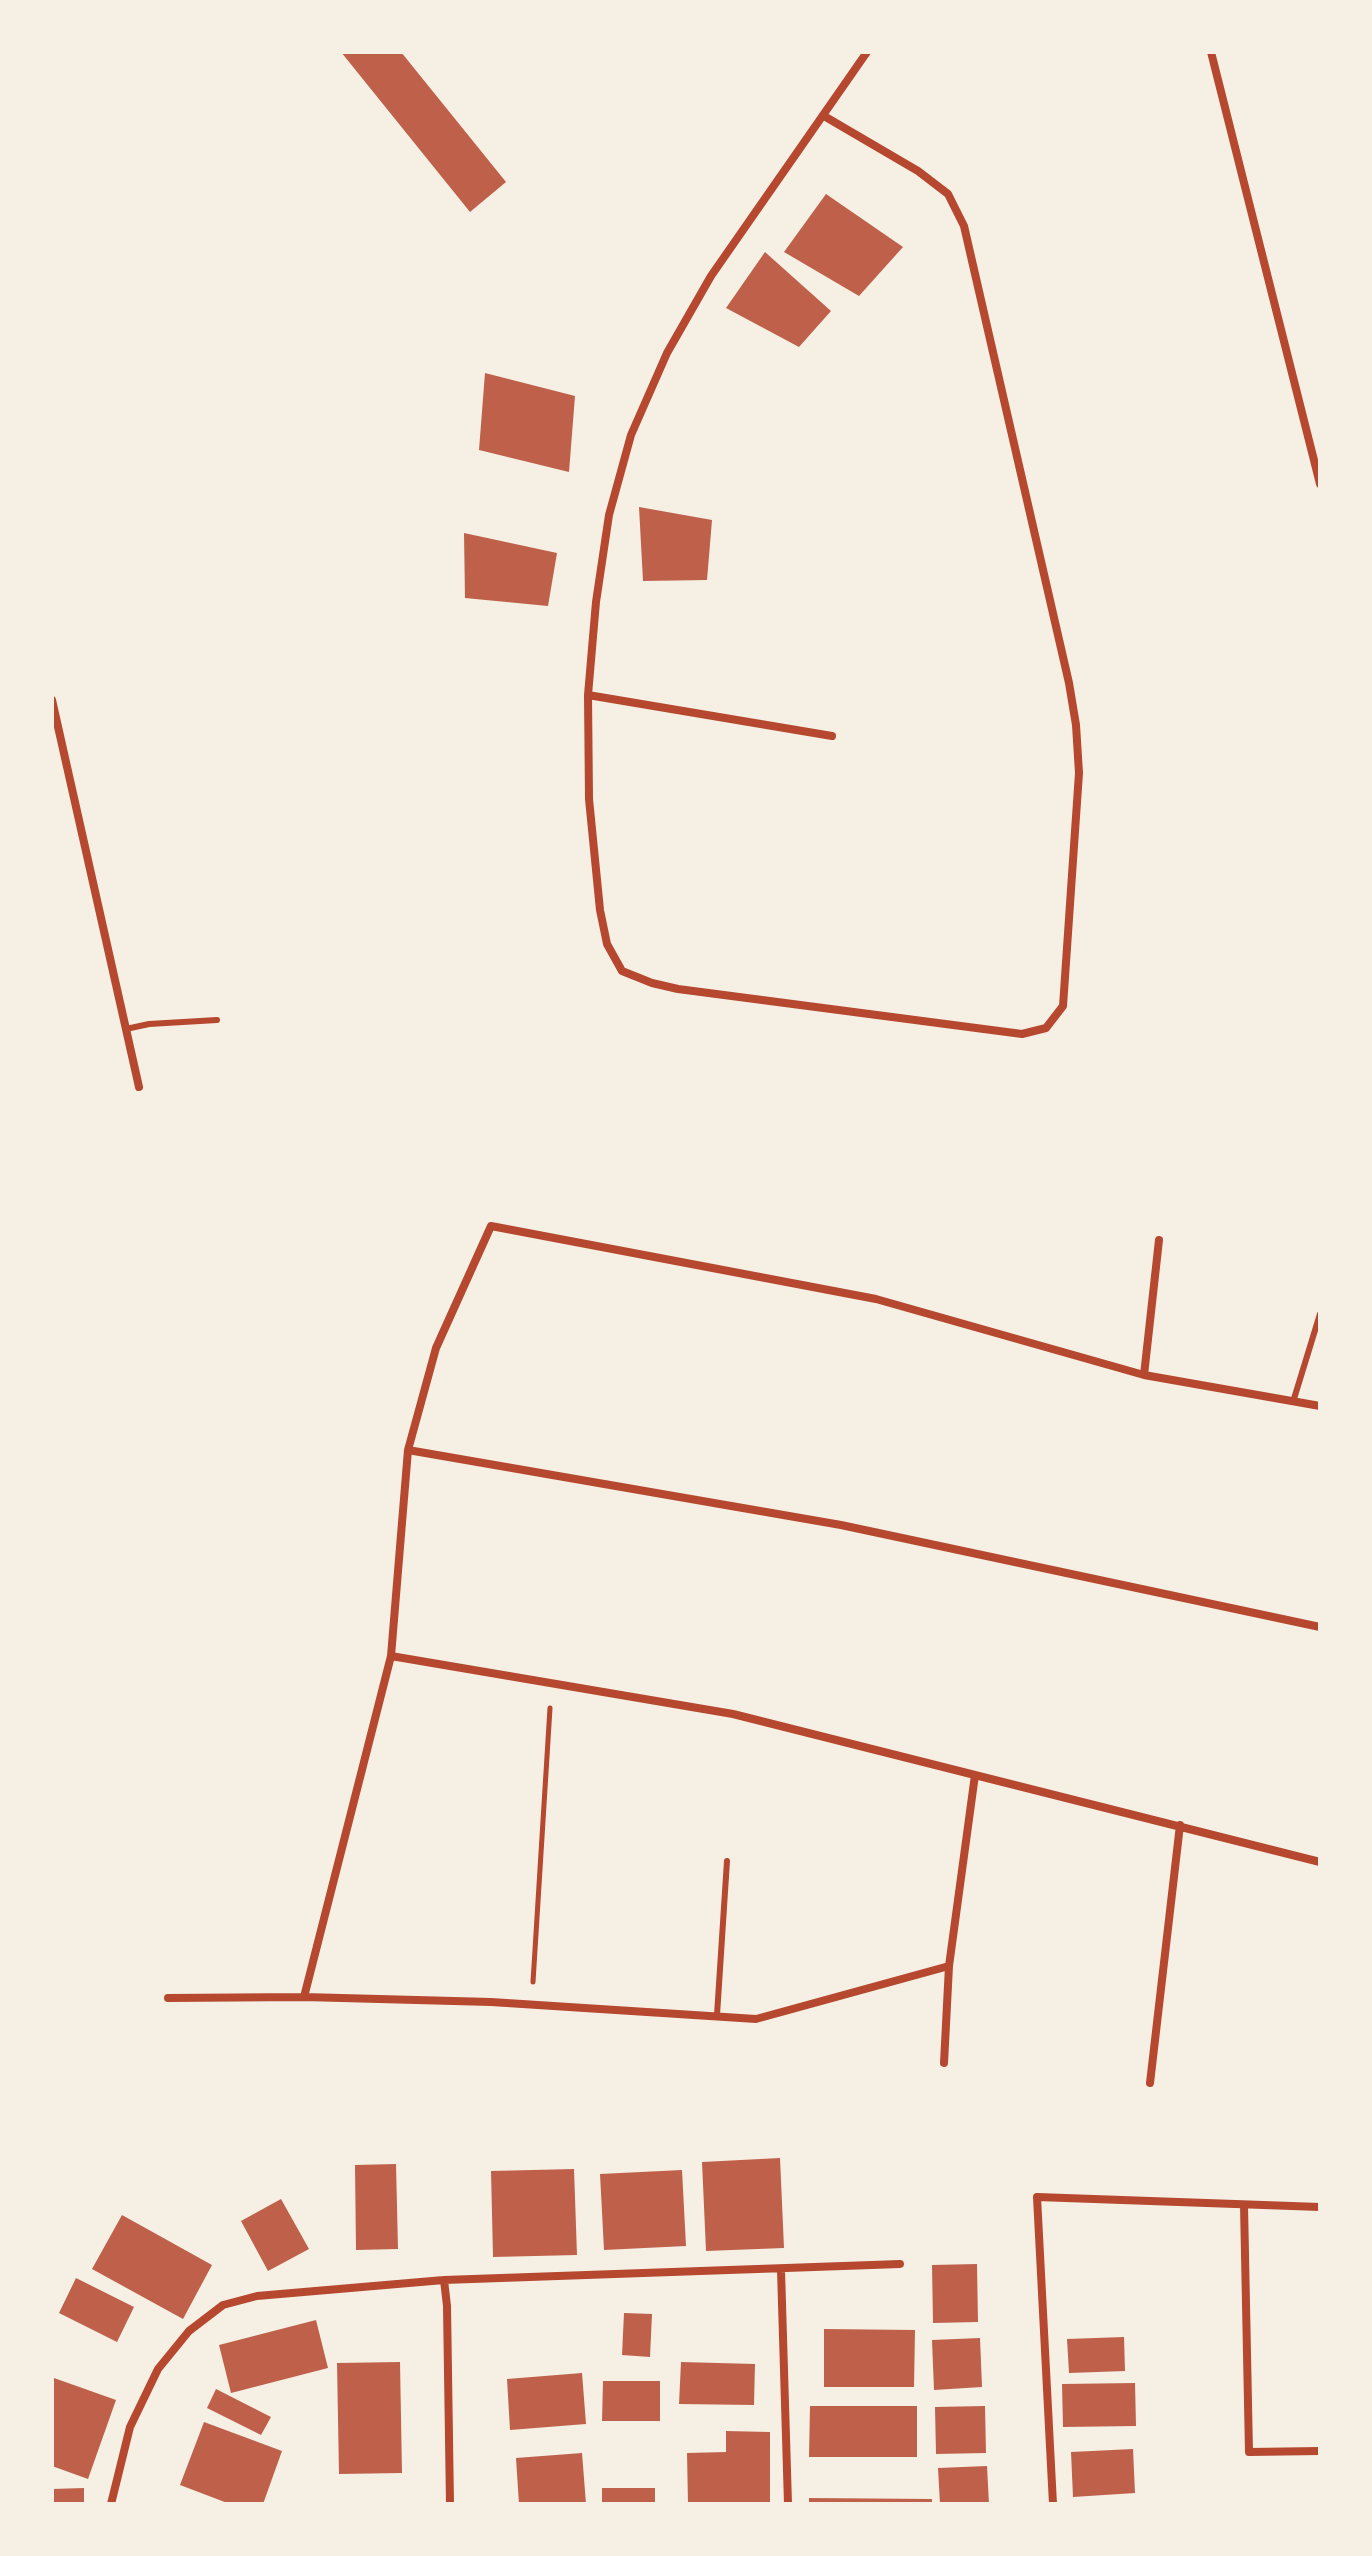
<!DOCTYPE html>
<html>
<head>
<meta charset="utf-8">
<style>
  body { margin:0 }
  #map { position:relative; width:1372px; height:2556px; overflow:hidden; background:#f6efe4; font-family:"Sofia Sans Condensed",sans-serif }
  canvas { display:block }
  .frame { position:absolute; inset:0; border:54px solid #f6efe4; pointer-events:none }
</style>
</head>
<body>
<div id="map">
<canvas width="1372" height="2556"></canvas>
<div class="frame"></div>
</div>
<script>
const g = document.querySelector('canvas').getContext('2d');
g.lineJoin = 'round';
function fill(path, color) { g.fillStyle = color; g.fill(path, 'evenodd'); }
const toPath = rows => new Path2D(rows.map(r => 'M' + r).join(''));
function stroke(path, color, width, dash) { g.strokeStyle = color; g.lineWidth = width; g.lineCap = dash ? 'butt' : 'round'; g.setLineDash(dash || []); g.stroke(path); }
fill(toPath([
  [341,52,401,52,506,182,470,212],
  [826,194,903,247,859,296,784,252],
  [765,252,831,311,799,347,726,308],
  [485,373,575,396,569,472,479,450],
  [639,507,712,520,707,580,643,581],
  [464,533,557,553,548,606,465,598],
  [780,2158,784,2248,706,2251,702,2162],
  [396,2164,398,2249,356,2250,355,2165],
  [574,2169,577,2255,493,2257,491,2171],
  [682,2170,686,2246,604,2250,600,2174],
  [281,2199,309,2249,268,2271,241,2221],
  [122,2215,212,2265,183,2319,92,2269],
  [977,2264,978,2322,933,2323,932,2265],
  [76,2278,134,2307,117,2342,59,2313],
  [624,2313,652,2314,650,2357,622,2355],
  [316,2320,328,2368,231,2393,219,2345],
  [824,2329,915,2330,914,2387,824,2387],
  [1124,2337,1125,2371,1069,2373,1067,2339],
  [980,2338,982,2387,934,2390,932,2340],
  [400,2362,402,2473,339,2474,337,2363],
  [681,2362,755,2364,754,2405,679,2404],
  [582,2373,586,2424,510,2430,507,2379],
  [54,2378,116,2400,88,2479,52,2466,52,2384],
  [603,2381,660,2381,660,2421,602,2421],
  [1135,2383,1136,2426,1063,2427,1062,2384],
  [216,2389,271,2417,261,2435,207,2408],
  [810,2406,917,2406,917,2457,809,2457],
  [985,2406,986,2453,936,2454,935,2407],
  [204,2422,282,2451,263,2504,230,2504,180,2485],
  [726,2431,770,2432,770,2504,688,2504,687,2453,726,2452],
  [1133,2449,1135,2493,1073,2497,1071,2452],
  [582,2453,586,2504,519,2504,516,2458],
  [987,2466,989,2504,940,2504,938,2468],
  [84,2488,84,2504,52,2504,52,2489],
  [602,2488,655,2488,655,2504,602,2504],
  [809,2498,932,2499,932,2504,809,2504]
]), '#bf614a');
stroke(toPath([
  [533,1982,550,1708]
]), '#b5482f', 5);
stroke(toPath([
  [126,1029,149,1024,217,1020],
  [1293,1402,1320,1314],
  [717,2015,727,1861]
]), '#b5482f', 6);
stroke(toPath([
  [1211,52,1320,484],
  [824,116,918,171,948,194,964,226,1069,683,1076,725,1079,773,1063,1006,1046,1028,1022,1034,678,989,652,983,622,971,607,944,600,910,589,799,588,695,596,602,609,515,631,435,667,353,711,276,867,52],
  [588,695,832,736],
  [52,700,139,1087],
  [1144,1375,1159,1240],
  [408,1450,841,1525,1320,1627],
  [391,1656,733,1714,1320,1862],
  [304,1997,391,1656,408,1450,436,1348,491,1226,876,1299,1144,1375,1320,1406],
  [168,1998,304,1997,491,2002,756,2019,949,1966],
  [944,2063,949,1966,975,1775],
  [1150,2083,1180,1825],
  [1244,2205,1249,2452,1320,2451],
  [781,2270,788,2504],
  [444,2280,447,2306,450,2504],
  [111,2504,130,2427,158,2369,189,2331,223,2305,257,2296,444,2280,900,2264],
  [1053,2504,1037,2197,1320,2207]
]), '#b5482f', 8);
</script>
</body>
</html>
